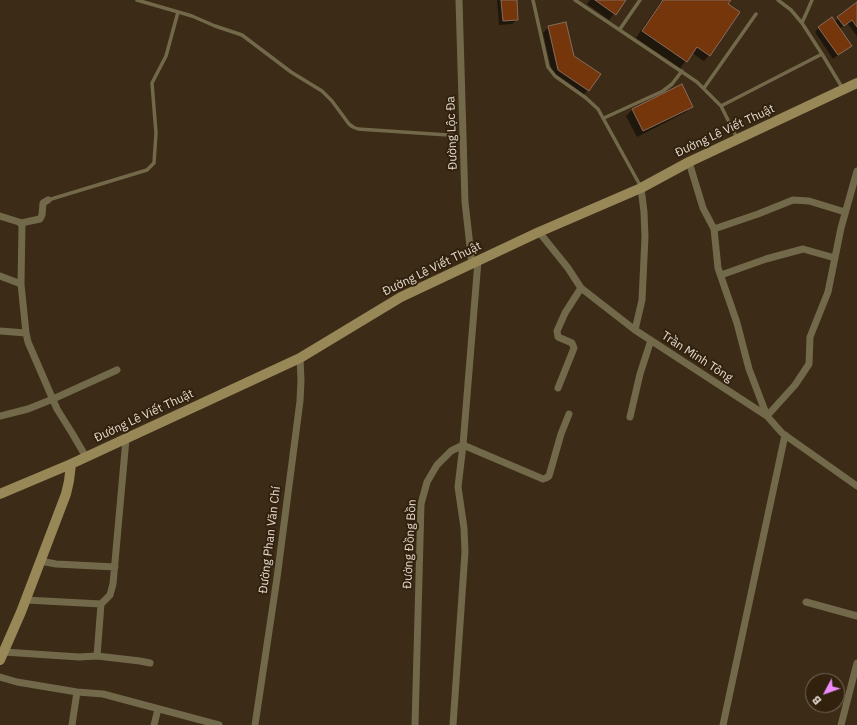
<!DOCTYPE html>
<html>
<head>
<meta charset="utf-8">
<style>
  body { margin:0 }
  #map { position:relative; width:857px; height:725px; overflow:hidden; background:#3b2b17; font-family:"IBM Plex Sans",sans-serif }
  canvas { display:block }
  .north { position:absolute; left:805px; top:673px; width:40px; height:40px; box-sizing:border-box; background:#31210d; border:1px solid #796b5a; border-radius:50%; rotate:229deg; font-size:11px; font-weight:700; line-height:16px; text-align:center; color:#e4dace }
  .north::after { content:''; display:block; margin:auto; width:14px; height:18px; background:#ed8cfa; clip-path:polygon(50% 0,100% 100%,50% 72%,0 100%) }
</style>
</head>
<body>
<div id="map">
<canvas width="857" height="725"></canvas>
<div class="north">B</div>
</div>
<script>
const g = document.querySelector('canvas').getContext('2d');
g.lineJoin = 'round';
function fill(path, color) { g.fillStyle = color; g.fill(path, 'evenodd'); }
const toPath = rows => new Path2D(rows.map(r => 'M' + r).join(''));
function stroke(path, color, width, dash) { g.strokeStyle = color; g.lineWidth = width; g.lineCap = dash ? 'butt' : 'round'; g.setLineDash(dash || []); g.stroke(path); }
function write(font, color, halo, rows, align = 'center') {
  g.font = font + ' "IBM Plex Sans",sans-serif'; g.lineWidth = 4; g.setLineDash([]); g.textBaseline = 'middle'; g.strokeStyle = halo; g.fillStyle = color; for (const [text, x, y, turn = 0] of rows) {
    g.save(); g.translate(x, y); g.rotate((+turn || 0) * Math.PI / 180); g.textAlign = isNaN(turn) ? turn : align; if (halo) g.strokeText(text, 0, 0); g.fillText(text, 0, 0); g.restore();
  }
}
fill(toPath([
  [497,0,516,0,517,20,512,24,499,25],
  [590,0,625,0,609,20,587,4],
  [662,0,730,0,727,4,709,55,704,61,692,53,680,68,636,38],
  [857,4,857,36,847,23,839,29,850,46,833,59,815,32,819,27,834,22],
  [549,27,573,56,588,90,582,96,553,76,543,33],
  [681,86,692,106,686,112,637,137,626,116,632,110]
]), '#0007');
const building = toPath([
  [501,0,517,0,518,20,503,21,501,0],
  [595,0,626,0,616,15,595,0],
  [663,0,731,0,728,4,740,12,710,56,697,47,687,62,642,31,663,0],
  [857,2,857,27,852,20,844,26,837,17,857,2],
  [832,17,852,46,838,55,818,27,832,17],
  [566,22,574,56,601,74,589,91,558,70,548,26,566,22],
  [682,84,693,107,643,131,632,109,682,84]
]);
fill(building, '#75360c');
stroke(building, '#876c5e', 1);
stroke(toPath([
  [137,0,192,16,215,26,242,35,291,72,322,91,332,101,349,124,353,127,358,129,463,136],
  [533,0,548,67,555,76,586,98,598,109,641,187],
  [575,0,697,82,721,106,737,138],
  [778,0,791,10,802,23,822,54,843,89],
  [802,23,812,0],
  [620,29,640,0],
  [704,88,756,14],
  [721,106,822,54],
  [604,118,663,91,672,84,682,71],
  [48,200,147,170,154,163,156,133,152,83,166,56,178,12]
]), '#72684a', 3.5);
stroke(toPath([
  [459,0,465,202,472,264],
  [689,162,703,208,714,229,718,268,737,323,749,369,767,416,795,385,809,364,810,337,828,292,841,228,857,171],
  [0,216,19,222,22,225,21,284,26,333,28,342,57,409,72,433,86,457],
  [21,223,40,219,42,215,43,203,48,200],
  [714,229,758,214,793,200,809,201,845,212],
  [539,232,568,268,581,288,635,330,767,416,782,433,857,486],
  [721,275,766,259,803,249,835,258],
  [0,276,21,284],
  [635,330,642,300,645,237,644,212,641,188],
  [0,331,26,333],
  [558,388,574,348,572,343,558,337,557,331,565,313,581,288],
  [0,416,28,409,53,399,117,370],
  [630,417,640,374,651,340],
  [40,561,56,564,115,567],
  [26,600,101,604,110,595,113,584,126,439],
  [806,602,857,616],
  [4,652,79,657,97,656,101,604],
  [97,656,140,661,150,663],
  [0,677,17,682,77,692,103,694,219,725],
  [72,725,77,692],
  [154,725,158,709],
  [255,725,277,578,300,401,301,381,300,358],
  [415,725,421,504,427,482,437,465,451,451,463,445,478,261],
  [453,725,465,552,464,528,458,487,463,445,543,479,546,478,549,476,561,434,569,414],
  [723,725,785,435],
  [841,725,857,663]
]), '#72684a', 7);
stroke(toPath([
  [0,494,71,464,300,358,401,297,539,232,641,188,689,162,857,83],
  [0,660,21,612,66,494,69,481,71,464]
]), '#988857', 10);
write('12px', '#e4dace', '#31210d', [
  ["Đường Lê Viết Thuật",725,131,-25],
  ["Đường Lộc Đa",452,133,-92],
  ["Đường Lê Viết Thuật",432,269,-26],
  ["Trần Minh Tông",697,357,33],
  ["Đường Lê Viết Thuật",144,416,-25],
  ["Đường Phan Văn Chí",270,540,-83],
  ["Đường Đồng Bồn",410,544,-87]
]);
</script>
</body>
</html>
